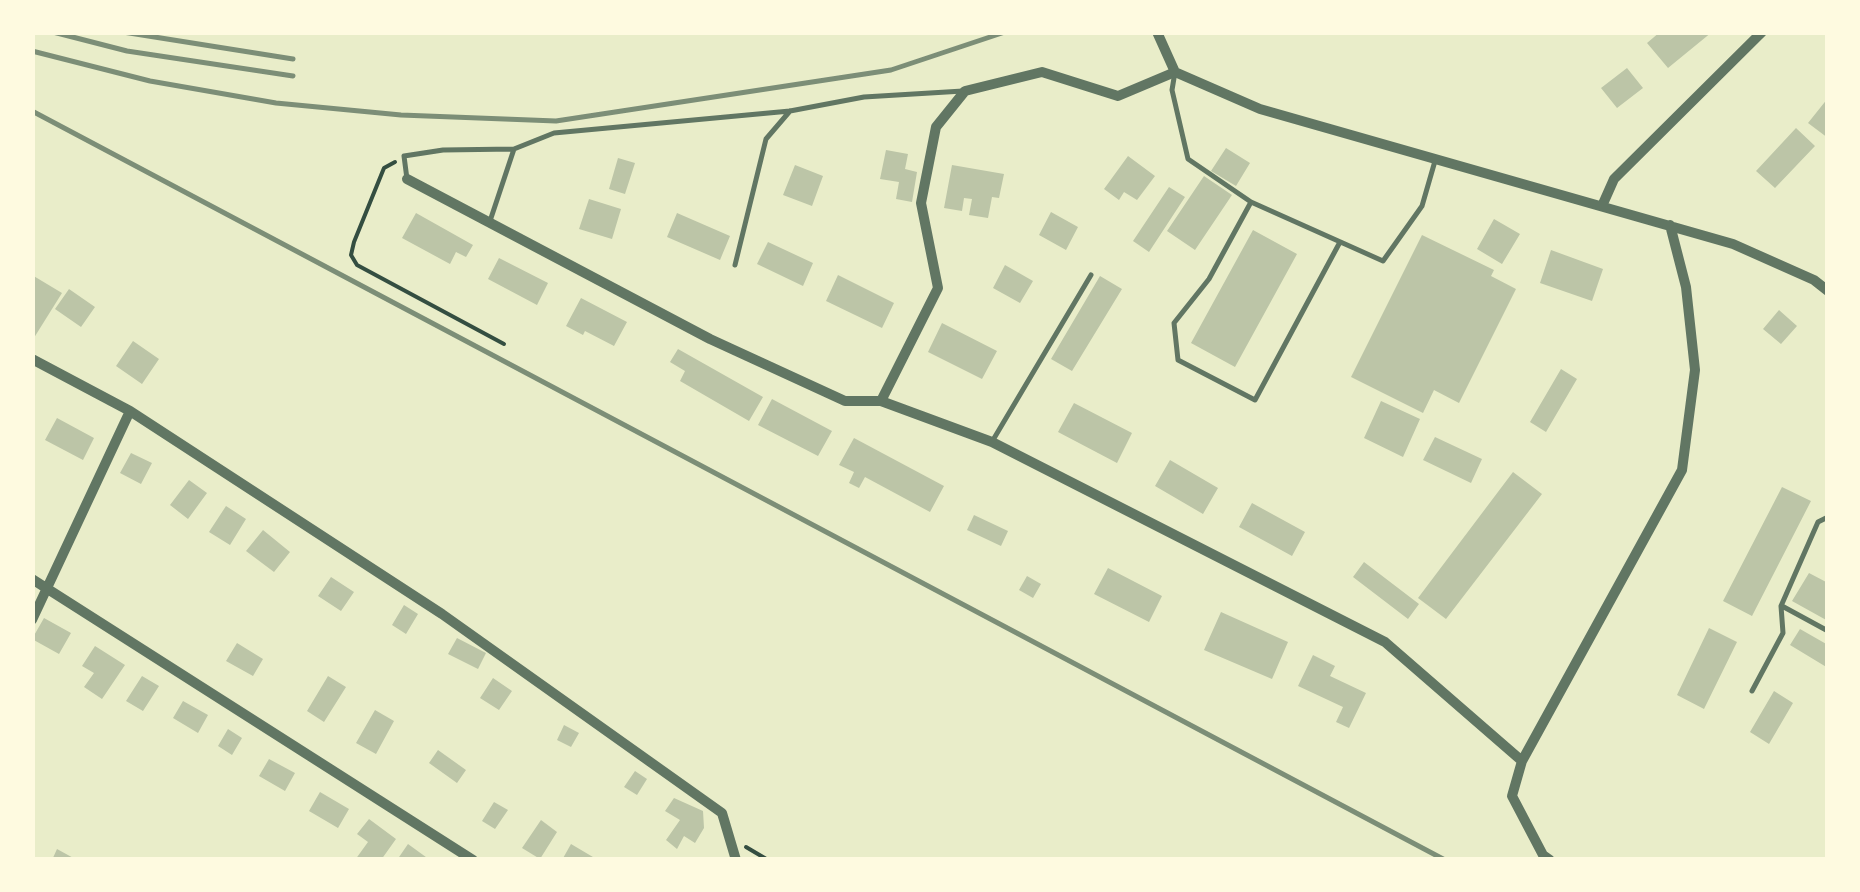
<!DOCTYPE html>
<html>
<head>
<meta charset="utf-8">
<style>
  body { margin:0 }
  #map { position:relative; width:1860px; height:892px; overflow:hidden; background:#e9edc9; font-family:"Golos Text",sans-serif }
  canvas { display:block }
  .frame { position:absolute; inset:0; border:35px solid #fefae0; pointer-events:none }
</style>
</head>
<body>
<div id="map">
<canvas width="1860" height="892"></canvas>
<div class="frame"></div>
</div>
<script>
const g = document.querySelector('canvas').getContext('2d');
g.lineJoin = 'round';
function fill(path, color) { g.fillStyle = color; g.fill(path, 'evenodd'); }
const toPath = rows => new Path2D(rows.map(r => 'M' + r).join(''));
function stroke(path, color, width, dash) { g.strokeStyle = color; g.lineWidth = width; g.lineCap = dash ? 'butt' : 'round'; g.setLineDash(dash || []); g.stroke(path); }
fill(toPath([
  [1660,32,1712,32,1668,68,1647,43],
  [1627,68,1643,88,1617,108,1601,88],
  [1828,98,1828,138,1808,123],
  [1796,128,1815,146,1775,188,1756,171],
  [1226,148,1250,163,1236,186,1211,171],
  [886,150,908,154,905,169,917,172,912,202,896,199,899,182,880,179],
  [1128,156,1155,176,1137,200,1124,192,1119,200,1104,189],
  [618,158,635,163,625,194,609,189],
  [795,165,823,176,812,206,783,195],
  [952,165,1004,174,999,198,992,197,988,218,969,215,972,199,964,198,962,211,944,208],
  [1204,176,1232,195,1195,250,1167,231],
  [1169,187,1185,197,1149,252,1133,241],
  [589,199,621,209,612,239,579,229],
  [1051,212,1078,227,1066,250,1039,235],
  [416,213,473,245,466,257,456,252,450,264,402,238],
  [677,213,730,236,720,260,667,237],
  [1494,219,1520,234,1502,264,1477,249],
  [1253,230,1297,254,1235,367,1191,343],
  [1422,235,1494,270,1491,276,1516,289,1459,403,1434,390,1423,413,1351,377],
  [768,242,813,263,803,286,757,264],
  [1551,250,1603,269,1592,301,1540,283],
  [499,258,548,283,537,305,488,279],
  [1005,265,1033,281,1020,303,993,288],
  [32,275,62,293,32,341],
  [838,275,894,303,882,328,826,301],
  [1100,276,1122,289,1072,371,1051,359],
  [69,289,95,307,81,327,55,309],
  [581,298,627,322,614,346,585,331,583,335,566,326],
  [1779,310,1797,326,1781,344,1763,329],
  [942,323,997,351,982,379,928,352],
  [133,341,159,359,142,384,116,366],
  [678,349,763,397,749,421,680,381,685,371,670,362],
  [1561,369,1577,379,1546,432,1530,422],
  [772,399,832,431,818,456,758,425],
  [1381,401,1420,419,1403,457,1364,438],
  [1074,403,1132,433,1117,463,1058,432],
  [57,418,94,438,83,460,45,440],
  [1435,437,1482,459,1471,483,1423,460],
  [854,438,944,486,930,512,865,477,859,488,849,483,854,472,839,465],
  [131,453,152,463,141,484,120,473],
  [1170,460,1218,488,1203,514,1155,486],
  [1513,472,1542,494,1446,619,1418,598],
  [189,480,207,493,188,519,170,505],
  [1782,487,1811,501,1752,616,1723,601],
  [1252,503,1305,532,1292,556,1239,527],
  [226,506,246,519,230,545,209,532],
  [974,515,1008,531,1001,546,967,530],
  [263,530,290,552,274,572,246,551],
  [1364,562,1419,604,1408,619,1353,577],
  [1108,568,1162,596,1149,622,1094,594],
  [1809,573,1828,583,1828,621,1792,601],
  [1027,576,1041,584,1033,598,1019,590],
  [331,577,354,592,341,611,318,596],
  [404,605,418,614,406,634,392,625],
  [1221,612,1288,642,1272,679,1204,650],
  [44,618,71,633,59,654,32,639],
  [1709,628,1737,642,1704,709,1677,695],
  [1800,629,1828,645,1828,668,1790,645],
  [457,638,486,653,478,669,448,654],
  [237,643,263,659,253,676,226,661],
  [95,646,125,665,102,699,84,687,94,673,82,666],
  [1313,655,1335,666,1330,676,1366,693,1349,728,1336,722,1343,707,1298,686],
  [142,676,159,686,143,711,126,701],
  [328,676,346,687,324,722,307,711],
  [493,678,512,691,499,710,480,698],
  [1774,691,1793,703,1769,744,1750,732],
  [183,701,208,715,198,733,173,718],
  [375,710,394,721,376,754,356,743],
  [564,725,579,733,571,747,557,740],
  [228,729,242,738,232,755,218,746],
  [438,750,466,770,457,783,429,763],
  [269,759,295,773,285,791,259,776],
  [635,771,647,779,637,795,624,787],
  [320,792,349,809,338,828,309,811],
  [674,798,703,811,704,828,695,843,684,836,677,849,666,840,680,820,665,811],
  [494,802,508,810,495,829,482,821],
  [369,819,396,839,381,860,355,860,368,842,357,834],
  [541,820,557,832,540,859,522,848],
  [408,844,430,860,397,860],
  [571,844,598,860,562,860],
  [57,849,77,860,52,860]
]), '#bcc5a7');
stroke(toPath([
  [395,162,384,168,354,242,351,255,357,265,504,344],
  [746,847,768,860]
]), '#344e41', 4);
stroke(toPath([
  [1175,72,1172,90,1188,159,1251,202,1383,261,1422,206,1435,161],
  [407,179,404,156,443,150,514,149,554,133,790,111,864,97,963,91],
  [1251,202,1209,279,1174,323,1178,360,1255,400,1340,242],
  [490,221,514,149],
  [735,265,766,139,790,111],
  [993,440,1091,275],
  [1782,606,1828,631],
  [1752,691,1783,633,1781,606,1818,522,1828,517]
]), '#617663', 5);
stroke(toPath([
  [1157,32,1175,72,1260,109,1733,244,1814,280,1828,291],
  [1175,72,1118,96,1042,72,965,91,936,127,921,203,938,288,881,401,992,442,1385,642,1522,761],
  [407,179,710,339,845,401,881,401],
  [1602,206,1614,179,1762,32],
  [32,359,130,411,442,614,722,813,736,860],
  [32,579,473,860],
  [32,620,130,411],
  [1550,860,1543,855,1512,796,1522,761,1682,470,1695,370,1686,287,1670,225]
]), '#617663', 10);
stroke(toPath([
  [53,32,127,51,293,76],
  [123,32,293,59],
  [32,51,150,81,276,103,401,115,556,121,891,70,1005,32],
  [32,111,1445,860]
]), '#7c8e77', 5);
</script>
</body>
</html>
